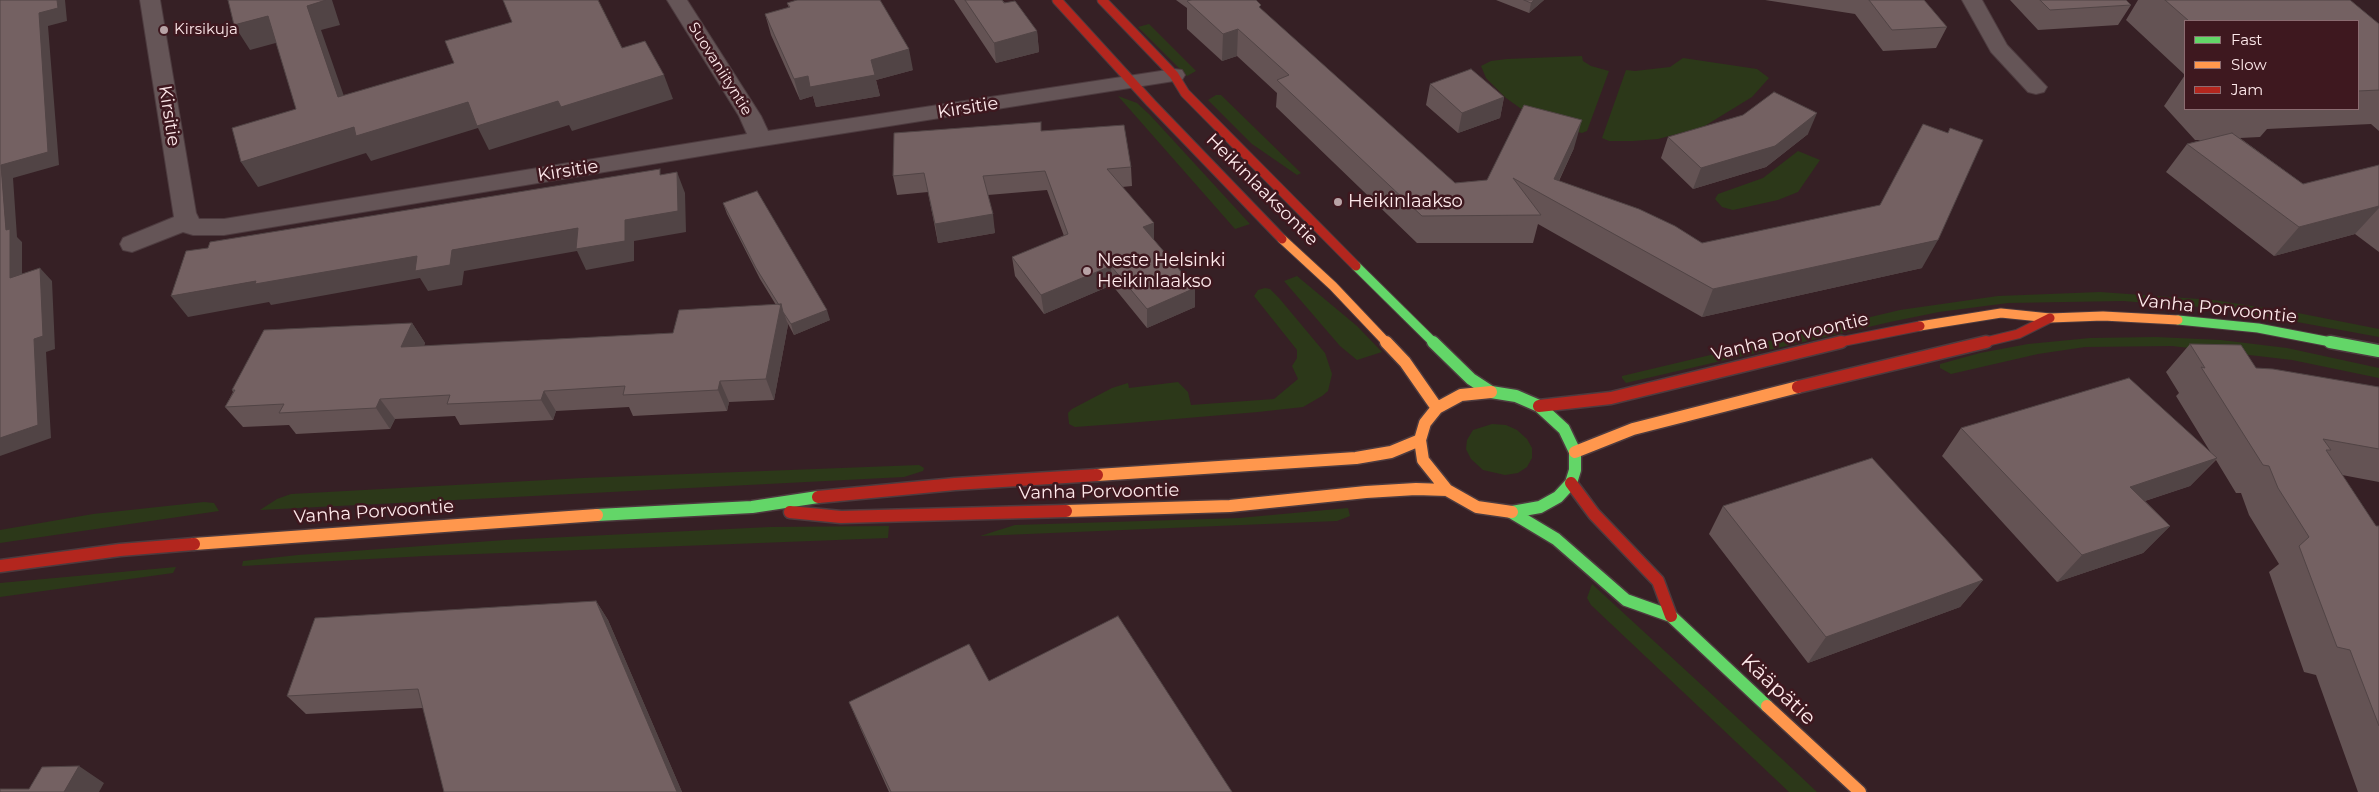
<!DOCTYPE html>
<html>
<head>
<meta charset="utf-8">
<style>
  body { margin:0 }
  #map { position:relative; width:2379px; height:792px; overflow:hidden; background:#362025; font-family:Montserrat,sans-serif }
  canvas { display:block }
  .legend { position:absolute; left:2184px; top:20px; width:175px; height:90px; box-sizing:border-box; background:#3e181f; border:1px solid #8b6c71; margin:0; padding:6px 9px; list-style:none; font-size:15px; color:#fee9eb }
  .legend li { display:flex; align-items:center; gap:10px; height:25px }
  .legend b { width:25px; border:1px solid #8b6c71 }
</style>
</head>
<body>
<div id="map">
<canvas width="2379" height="792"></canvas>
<ul class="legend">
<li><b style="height:6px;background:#63d668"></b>Fast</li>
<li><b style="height:6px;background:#ff974d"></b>Slow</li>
<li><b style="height:6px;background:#b3261e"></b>Jam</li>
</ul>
</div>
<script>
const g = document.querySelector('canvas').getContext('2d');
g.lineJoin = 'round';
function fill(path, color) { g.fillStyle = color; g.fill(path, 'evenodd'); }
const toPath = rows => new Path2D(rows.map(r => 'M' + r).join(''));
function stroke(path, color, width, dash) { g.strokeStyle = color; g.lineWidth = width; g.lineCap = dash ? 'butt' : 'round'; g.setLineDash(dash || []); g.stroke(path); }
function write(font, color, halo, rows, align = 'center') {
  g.font = font + ' Montserrat,sans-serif'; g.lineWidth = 5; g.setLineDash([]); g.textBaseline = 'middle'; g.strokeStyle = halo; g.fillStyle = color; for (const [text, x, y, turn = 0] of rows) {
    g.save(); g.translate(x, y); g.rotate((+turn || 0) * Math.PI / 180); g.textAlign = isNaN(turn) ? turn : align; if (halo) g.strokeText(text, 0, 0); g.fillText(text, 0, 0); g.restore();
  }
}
fill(toPath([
  [1149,24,1196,71,1187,76,1138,27],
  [1582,56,1583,61,1591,66,1609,71,1587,131,1582,133,1558,127,1520,108,1506,98,1486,78,1481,66,1491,61,1507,59],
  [1683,58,1757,69,1769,78,1752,97,1703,127,1658,139,1633,141,1609,141,1602,138,1626,70,1635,71,1670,67],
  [1216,95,1221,95,1301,173,1297,175,1252,144,1208,100],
  [1118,96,1137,103,1150,115,1250,224,1235,229],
  [1798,151,1820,160,1798,192,1778,200,1733,210,1722,207,1715,199,1718,194,1763,178],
  [1297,276,1357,326,1382,352,1357,360,1340,346,1284,281],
  [1265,288,1270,289,1279,298,1325,353,1332,374,1328,391,1322,396,1303,407,1258,412,1116,424,1075,427,1069,424,1068,413,1072,409,1112,388,1128,383,1129,388,1178,382,1188,392,1191,405,1274,399,1298,379,1292,366,1297,358,1297,350,1254,296,1258,290],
  [2100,292,2213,300,2298,313,2379,329,2379,337,2226,309,2123,301,2008,303,1939,312,1890,322,1630,382,1626,383,1622,378,1622,376,1900,310,1998,296],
  [2156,337,2221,340,2287,348,2379,368,2379,378,2292,360,2172,346,2085,347,2038,354,1951,374,1940,368,1940,364,1980,353,2028,344,2090,338],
  [1492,424,1506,425,1517,430,1527,439,1532,448,1532,458,1527,467,1518,473,1505,475,1483,470,1471,459,1466,449,1467,440,1473,430],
  [919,465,924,468,923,471,904,477,260,510,277,499,291,494,583,478],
  [204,502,214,503,219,511,0,543,0,530,93,514],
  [1348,508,1350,516,1337,521,980,536,1015,525,1239,518],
  [889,526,888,538,425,556,242,566,243,561,298,555,505,540,770,527],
  [176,567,173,573,0,597,0,583],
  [1592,584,1782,759,1817,792,1789,792,1591,605,1587,598]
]), '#2c3819');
const street = toPath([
  [140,0,160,0,196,213,199,219,224,219,747,134,739,116,667,0,687,0,761,116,768,131,1174,69,1182,70,1185,75,1182,80,1174,81,731,151,224,235,193,235,183,232,132,252,123,250,120,244,123,238,174,217,140,0],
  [1962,0,1982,0,2007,45,2047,87,2044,92,2036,94,2028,92,1991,52,1962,0]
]);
const fastFar1 = toPath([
  [1356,266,1434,343],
  [2178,320,2258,328,2336,343]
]);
const fast = toPath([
  [1433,342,1471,379,1491,392],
  [2330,342,2379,351],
  [1491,392,1516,396,1539,406,1564,429,1575,452,1575,470,1571,483,1558,497,1540,507,1512,512],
  [1511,512,1556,539,1626,600,1671,616,1767,706],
  [597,515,752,507,818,497]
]);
const slowFar1 = toPath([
  [1282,239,1333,286,1387,343],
  [1920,326,2001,313,2050,318,2103,316,2178,320]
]);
const slow = toPath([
  [1386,342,1405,362,1437,408],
  [1491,392,1461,395,1437,408,1425,423,1420,440,1423,460,1447,490,1477,507,1512,512],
  [1575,452,1633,429,1798,387],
  [1097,475,1356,458,1391,452,1420,440],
  [1066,511,1230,506,1366,492,1416,489,1447,490],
  [194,544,597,515],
  [1767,706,1860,792]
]);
const jamFar1 = toPath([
  [1057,0,1151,103,1282,239],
  [1102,0,1174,75,1185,93,1356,266],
  [1835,343,1920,326],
  [1981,343,2018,334,2050,318]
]);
const jam = toPath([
  [1798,387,1986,342],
  [1539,406,1611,398,1841,342],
  [1571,483,1594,514,1658,581,1671,616],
  [818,497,955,484,1097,475],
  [790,512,841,517,1066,511],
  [0,566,120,550,194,544]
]);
stroke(street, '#4d3b3f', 2);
stroke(fastFar1, '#4d3b3f', 11);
stroke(fast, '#4d3b3f', 15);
stroke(slowFar1, '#4d3b3f', 11);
stroke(slow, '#4d3b3f', 15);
stroke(jamFar1, '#4d3b3f', 11);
stroke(jam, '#4d3b3f', 15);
fill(street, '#655557');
stroke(fastFar1, '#63d668', 9);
stroke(fast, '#63d668', 12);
stroke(slowFar1, '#ff974d', 9);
stroke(slow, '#ff974d', 12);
stroke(jamFar1, '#b3261e', 9);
stroke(jam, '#b3261e', 12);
fill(toPath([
  [954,0,1002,0,1037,31,1039,52,996,63],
  [1176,0,1256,0,1261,9,1455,183,1487,180,1574,148,1559,181,1702,243,1922,268,1702,317,1538,224,1533,243,1417,243,1276,107,1277,93,1237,56,1222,61,1187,29,1187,8],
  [1496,0,1544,0,1529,13],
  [1765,0,1924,0,1947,27,1936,48,1883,51,1855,14],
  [2010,0,2126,0,2131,5,2118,25,2038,30],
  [2138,0,2350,0,2379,24,2379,131,2371,124,2267,129,2260,137,2240,138,2303,184,2379,165,2379,252,2355,234,2274,256,2166,172,2187,144,2202,140,2195,140,2164,106,2185,75,2126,20],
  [2185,21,2358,21,2358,109,2185,109],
  [787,3,913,70,876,80,880,96,816,107,813,96,800,100,771,35,765,14,789,8],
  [1430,84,1504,97,1500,118,1458,133,1426,105],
  [1042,131,1131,167,1132,186,1122,187,1195,307,1147,328,1112,285,1044,314,1015,276,1012,257,1064,236,1047,190,988,195,995,233,938,243,928,192,897,195,893,176],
  [1808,134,1766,167,1693,189,1661,158,1668,137],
  [723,203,830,320,794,335,787,322,788,325,774,400,729,402,727,411,633,416,629,407,556,411,553,420,460,425,455,416,395,419,390,429,296,434,289,425,243,427,225,407,233,392,232,390,412,323,425,343,424,346,673,333,776,305,760,279,727,214],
  [2190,344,2256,368,2379,387,2379,482,2342,475,2376,526,2379,526,2379,792,2358,792,2316,675,2304,672,2269,572,2279,564,2249,515,2241,493,2236,493,2216,460,2190,486,2145,501,2170,526,2143,553,2057,582,1942,456,1961,428,2211,453,2176,396,2179,393,2166,372],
  [1723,506,1983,580,1960,607,1808,663,1709,534],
  [596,601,608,620,682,792,444,792,423,708,306,714,287,696],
  [989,681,1232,792,889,792,862,732,849,702]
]), '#645354');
fill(toPath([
  [57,0,65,0,67,21,48,26,59,165,13,178,17,237,22,242,22,291,10,278,6,230,1,165,39,13],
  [326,0,332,0,340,25,321,30,353,122,338,97,307,6],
  [1534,0,1544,0,1529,13,1531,3],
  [268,16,283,41,250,50,234,25],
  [1238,29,1237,56,1222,61,1223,34],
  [1037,31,1039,52,996,63,994,43],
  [909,49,913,70,876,80,880,96,816,107,813,96,800,100,794,79],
  [664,75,673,99,572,131,569,125,489,150,478,128,371,161,366,153,258,187,241,162,354,127,468,102,558,101],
  [1504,97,1500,118,1458,133,1462,113],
  [1817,113,1808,134,1766,167,1693,189,1701,168],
  [1582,120,1574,148,1550,199,1554,179],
  [677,172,685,193,686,232,634,241,634,261,586,270,577,251,464,271,462,285,428,291,420,278,271,305,269,302,188,317,171,296,256,281,452,250,625,220],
  [2379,206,2379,208,2355,234,2274,256,2299,227],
  [993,214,995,233,938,243,935,224],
  [1154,223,1154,242,1143,227],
  [1938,240,1922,268,1702,317,1713,289],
  [1111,266,1112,285,1044,314,1041,295],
  [40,268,52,281,55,349,46,352,51,438,0,456,0,438],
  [1195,288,1195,307,1147,328,1147,309],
  [781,304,788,325,774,400,766,379],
  [827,310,830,320,794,335,791,324],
  [412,323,425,343,414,367,401,347],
  [720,381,729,402,727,411,718,390],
  [544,391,556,411,553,420,541,400],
  [380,399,395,419,390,429,376,408],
  [2217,458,2190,486,2105,514,2130,487],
  [2170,526,2143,553,2057,582,2082,555],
  [1983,580,1960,607,1808,663,1826,637],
  [596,601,608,620,682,792,677,792],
  [79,766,104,783,99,792,64,792]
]), '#514445');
const building = toPath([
  [0,0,57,0,58,8,39,13,48,152,1,165,6,230,10,229,10,278,40,268,43,336,34,339,38,425,0,438,0,0],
  [228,0,326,0,307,6,338,97,454,63,445,41,512,22,503,0,598,0,622,48,645,41,664,75,561,107,558,101,477,126,468,102,356,136,354,127,241,162,232,128,296,109,268,16,234,25,228,0],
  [797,0,880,0,909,49,871,60,875,75,810,87,808,76,794,79,765,14,790,7,787,3,797,0],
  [965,0,1002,0,1004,3,1015,1,1037,31,994,43,965,0],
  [1191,0,1256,0,1261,5,1259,7,1455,183,1487,180,1524,105,1582,120,1554,179,1639,209,1675,226,1702,243,1880,205,1923,124,1948,133,1950,128,1983,140,1938,240,1713,289,1513,178,1541,215,1422,216,1277,80,1289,75,1238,29,1223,34,1187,1,1191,0],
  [1524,0,1534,0,1531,3,1524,0],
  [1869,0,1924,0,1947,27,1892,30,1869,0],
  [2040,0,2126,0,2131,5,2050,10,2040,0],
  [2165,0,2350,0,2379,24,2379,90,2358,91,2358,21,2189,21,2165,0],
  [1471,69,1504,97,1462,113,1430,84,1471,69],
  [1774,92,1817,113,1775,146,1701,168,1668,137,1743,115,1774,92],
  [1041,122,1041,131,1124,125,1131,167,1107,169,1154,223,1143,227,1195,288,1147,309,1111,266,1041,295,1012,257,1068,234,1045,171,983,176,993,214,935,224,924,173,893,176,894,133,1041,122],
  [2232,133,2303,184,2379,165,2379,206,2299,227,2187,144,2232,133],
  [660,169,660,175,677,172,678,211,625,220,625,241,576,249,578,228,452,250,450,265,415,271,417,256,255,284,256,281,171,296,186,251,208,248,210,242,660,169],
  [757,191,827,310,791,324,783,312,781,304,779,305,756,268,723,203,757,191],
  [781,304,766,379,720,381,718,390,623,395,625,386,544,391,541,400,447,404,450,395,380,399,376,408,279,413,284,404,225,407,235,390,232,390,264,330,412,323,401,347,673,333,679,310,781,304],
  [2190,344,2241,345,2256,368,2273,369,2379,387,2379,449,2323,439,2331,450,2326,450,2376,526,2379,526,2379,726,2350,650,2337,647,2299,546,2309,537,2278,488,2269,466,2263,465,2201,367,2205,368,2190,344],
  [2129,378,2217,458,2130,487,2170,526,2082,555,1961,428,2129,378],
  [1872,458,1983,580,1826,637,1723,506,1872,458],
  [596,601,677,792,444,792,418,689,287,696,315,618,596,601],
  [1118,616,1232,792,891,792,849,702,969,644,989,681,1118,616],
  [79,766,64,792,0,792,0,789,29,789,42,767,79,766]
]);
fill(building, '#746162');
stroke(building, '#514445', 1);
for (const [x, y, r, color] of [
  [164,30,5,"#b8a3a6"],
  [1338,202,5,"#b8a3a6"],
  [1087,271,5,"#b8a3a6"]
]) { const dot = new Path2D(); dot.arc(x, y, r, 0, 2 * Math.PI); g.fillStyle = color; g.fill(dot); stroke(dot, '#3e181f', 2); }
write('15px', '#fee9eb', '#3e181f', [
  ["Kirsikuja",174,30]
], 'left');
write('15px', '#fee9eb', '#3e181f', [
  ["Suovaniityntie",720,69,58]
]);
write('18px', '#fee9eb', '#3e181f', [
  ["Kirsitie",968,108,-9],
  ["Kirsitie",169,116,81],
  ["Kirsitie",568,171,-9],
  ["Heikinlaaksontie",1262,190,45],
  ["Vanha Porvoontie",2217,309,6],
  ["Vanha Porvoontie",1790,337,-13],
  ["Vanha Porvoontie",1099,492,-1],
  ["Vanha Porvoontie",374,512,-4]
]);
write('18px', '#fee9eb', '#3e181f', [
  ["Heikinlaakso",1348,202],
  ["Neste Helsinki",1097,261],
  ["Heikinlaakso",1097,282]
], 'left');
write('21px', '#fee9eb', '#3e181f', [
  ["Kääpätie",1778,690,43]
]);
</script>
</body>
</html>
